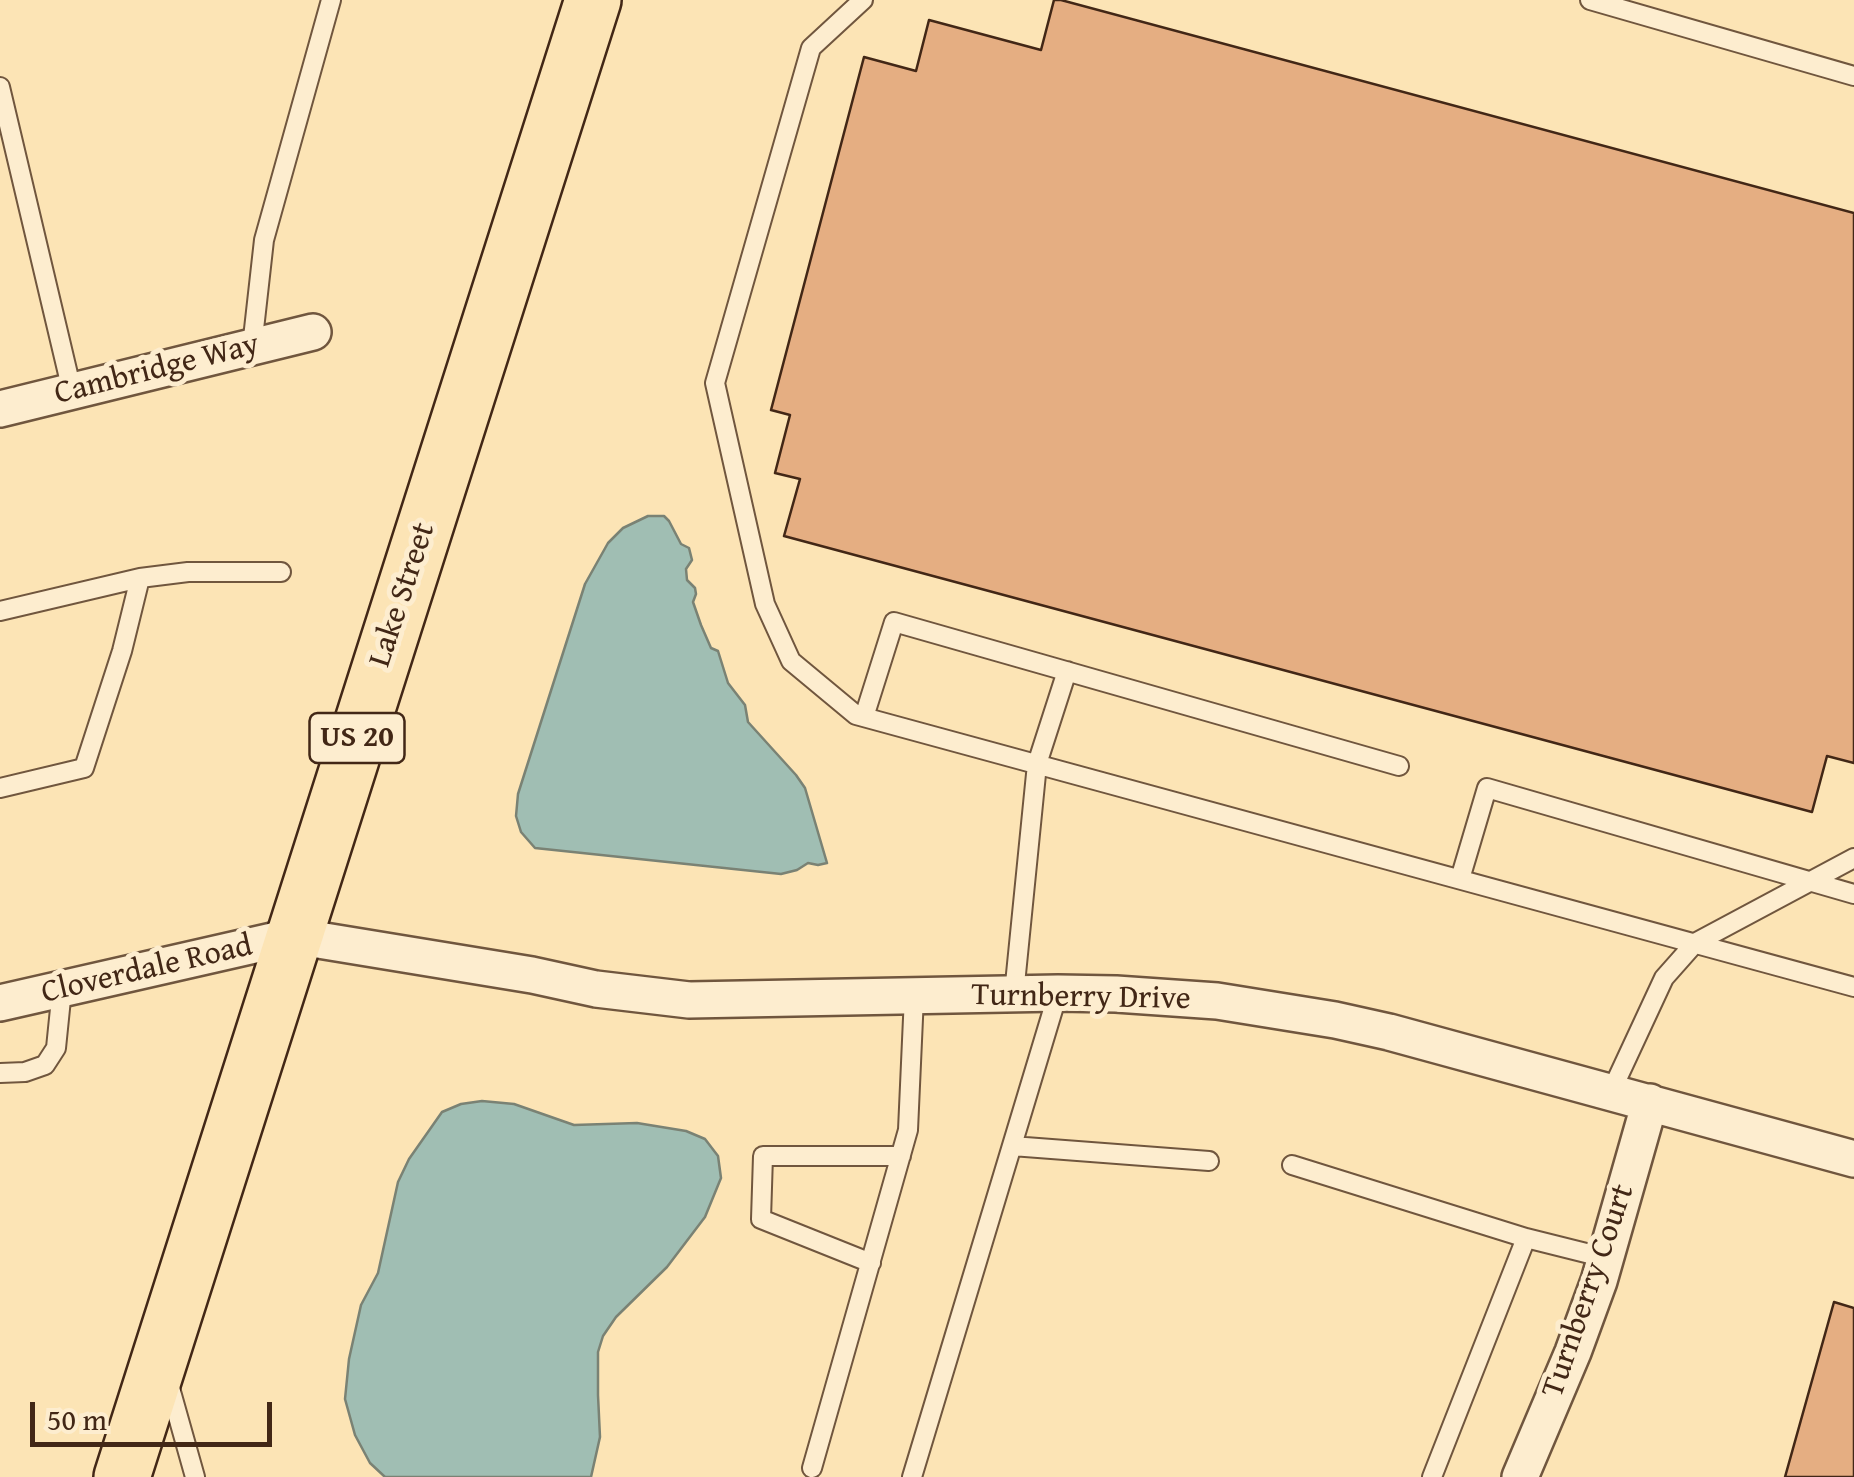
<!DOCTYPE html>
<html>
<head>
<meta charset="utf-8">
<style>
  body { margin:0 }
  #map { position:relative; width:1854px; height:1477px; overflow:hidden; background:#fce4b5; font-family:"Gentium Book Plus",serif }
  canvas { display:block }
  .scale { position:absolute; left:30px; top:1402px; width:242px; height:45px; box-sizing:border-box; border:5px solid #422716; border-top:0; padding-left:12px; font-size:30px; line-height:35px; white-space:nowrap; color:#422716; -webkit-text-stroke:8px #fdedcf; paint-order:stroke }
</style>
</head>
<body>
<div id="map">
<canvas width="1854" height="1477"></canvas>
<div class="scale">50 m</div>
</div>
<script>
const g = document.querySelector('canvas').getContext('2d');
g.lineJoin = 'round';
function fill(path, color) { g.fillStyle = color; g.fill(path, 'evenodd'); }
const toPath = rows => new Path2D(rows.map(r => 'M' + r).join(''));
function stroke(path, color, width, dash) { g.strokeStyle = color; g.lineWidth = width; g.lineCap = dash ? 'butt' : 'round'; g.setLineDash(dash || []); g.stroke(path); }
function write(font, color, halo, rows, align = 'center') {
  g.font = font + ' "Gentium Book Plus",serif'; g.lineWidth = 10; g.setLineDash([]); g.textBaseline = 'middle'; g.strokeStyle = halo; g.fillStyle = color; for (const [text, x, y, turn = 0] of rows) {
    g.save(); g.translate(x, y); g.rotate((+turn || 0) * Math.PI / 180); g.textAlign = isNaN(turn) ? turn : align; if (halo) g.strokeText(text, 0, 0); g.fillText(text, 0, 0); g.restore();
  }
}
const water = toPath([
  [648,516,664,516,669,521,681,544,689,548,692,560,686,569,687,580,695,588,696,594,693,602,701,625,711,648,718,651,728,683,745,705,748,722,796,775,805,788,827,863,818,865,808,863,797,870,781,874,535,848,521,832,516,816,518,794,585,584,608,543,623,528,648,516],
  [482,1101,514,1104,574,1125,637,1123,686,1131,705,1139,718,1156,721,1178,705,1217,667,1267,616,1317,603,1336,598,1352,598,1395,600,1437,591,1477,385,1477,370,1463,355,1435,345,1399,349,1359,361,1305,378,1273,398,1182,409,1159,442,1112,461,1104,482,1101]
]);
fill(water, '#a0beb3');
stroke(water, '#7a8274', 2.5);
const building = toPath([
  [1054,0,1061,0,1854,213,1854,763,1827,756,1812,812,784,536,800,479,775,473,790,415,771,410,864,57,916,71,929,20,1041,50,1054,0],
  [1834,1302,1854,1308,1854,1477,1785,1477,1834,1302]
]);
fill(building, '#e5ae82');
stroke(building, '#422716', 2.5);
const service = toPath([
  [863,0,811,48,715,383,765,604,791,661,856,715,1854,987],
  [1590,0,1854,76],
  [0,87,72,391],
  [252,347,264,240,331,0],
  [140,578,188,572,281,572],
  [0,611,140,578,122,651,84,768,0,788],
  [864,717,894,622,1399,766],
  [1460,879,1487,788,1854,894],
  [1014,994,1037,764,1067,671],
  [0,1073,25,1072,45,1065,56,1048,62,989],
  [1611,1092,1664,978,1695,943,1854,858],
  [1012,1146,1209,1161],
  [1292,1165,1526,1238],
  [871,1263,761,1219,763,1156,901,1156],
  [168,1381,195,1477],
  [812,1468,908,1130,914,996],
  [912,1477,1058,993],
  [1432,1477,1526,1238,1606,1258]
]);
const minor = toPath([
  [0,409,313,332],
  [0,1003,294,936,532,975,596,989,689,1000,1058,993,1116,994,1217,1001,1335,1020,1389,1032,1854,1159],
  [1520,1477,1573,1352,1599,1281,1650,1102]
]);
const primary = toPath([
  [122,1477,593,0]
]);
stroke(service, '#70563e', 22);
stroke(minor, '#70563e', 40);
stroke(primary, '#422716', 60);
stroke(service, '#fdedcf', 18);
stroke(minor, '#fdedcf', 35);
stroke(primary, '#fce4b5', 55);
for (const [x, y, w] of [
  [357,738,95]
]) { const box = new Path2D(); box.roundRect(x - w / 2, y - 25, w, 50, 8); g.fillStyle = '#fdedcf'; g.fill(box); stroke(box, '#422716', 2.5); }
write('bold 30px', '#422716', null, [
  ["US 20",357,738]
]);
write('32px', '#422716', '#fdedcf', [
  ["Cambridge Way",157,370,-14],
  ["Lake Street",403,595,-72],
  ["Cloverdale Road",147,970,-13],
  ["Turnberry Drive",1081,998,1],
  ["Turnberry Court",1589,1291,-71]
]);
</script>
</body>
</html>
